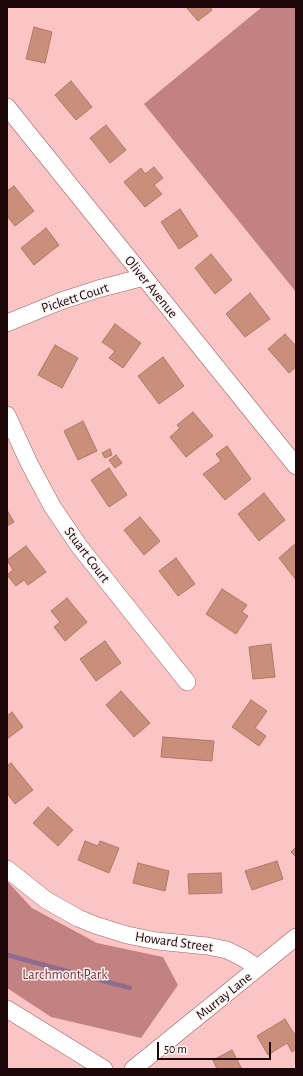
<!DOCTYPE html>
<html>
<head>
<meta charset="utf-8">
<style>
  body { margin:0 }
  #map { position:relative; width:303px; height:1076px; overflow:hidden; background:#fcc5c5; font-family:"Alegreya Sans",sans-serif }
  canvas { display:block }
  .frame { position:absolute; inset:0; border:8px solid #1e0708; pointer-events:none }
  .scale { position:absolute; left:157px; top:1042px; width:114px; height:18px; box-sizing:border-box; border:2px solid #1e0708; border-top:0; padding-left:5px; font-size:12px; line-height:14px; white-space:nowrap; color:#1e0708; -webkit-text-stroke:3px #fbf4f4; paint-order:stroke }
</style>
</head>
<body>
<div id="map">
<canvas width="303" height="1076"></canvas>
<div class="frame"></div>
<div class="scale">50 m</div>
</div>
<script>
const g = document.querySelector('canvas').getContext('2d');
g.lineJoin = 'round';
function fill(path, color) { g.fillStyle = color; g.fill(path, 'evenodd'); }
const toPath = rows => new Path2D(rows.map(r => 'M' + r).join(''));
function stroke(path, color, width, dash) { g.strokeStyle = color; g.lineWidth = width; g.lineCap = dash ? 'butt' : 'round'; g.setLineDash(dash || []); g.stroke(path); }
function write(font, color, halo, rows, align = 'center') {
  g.font = font + ' "Alegreya Sans",sans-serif'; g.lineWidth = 3; g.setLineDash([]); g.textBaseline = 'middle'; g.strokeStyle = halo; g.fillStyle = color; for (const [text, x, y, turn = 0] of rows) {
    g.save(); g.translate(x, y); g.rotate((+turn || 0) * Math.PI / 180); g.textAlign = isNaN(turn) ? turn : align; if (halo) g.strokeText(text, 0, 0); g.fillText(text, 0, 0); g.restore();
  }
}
fill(toPath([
  [262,7,296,7,296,292,144,104],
  [7,881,32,908,97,943,163,957,178,985,141,1038,51,1017,7,988]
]), '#c38282');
stroke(toPath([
  [7,955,130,988]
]), '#8f6c8e', 4.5);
const building = toPath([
  [186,7,210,7,212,10,198,21,186,7],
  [34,27,52,32,45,63,26,59,34,27],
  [71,81,92,107,76,120,55,95,71,81],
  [106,125,126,150,110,163,90,138,106,125],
  [154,167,163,178,154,185,162,194,145,207,124,182,141,168,145,174,154,167],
  [14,186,34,211,15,226,7,216,7,191,14,186],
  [180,209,198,236,179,249,161,222,180,209],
  [46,228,59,245,34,265,21,248,46,228],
  [211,254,232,280,215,294,195,268,211,254],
  [250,293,270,319,245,337,226,314,250,293],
  [115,324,141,343,123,368,109,358,115,351,102,342,115,324],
  [285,334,296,346,296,367,289,373,268,349,285,334],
  [55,345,78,358,62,388,38,375,55,345],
  [163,357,184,386,159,404,138,376,163,357],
  [193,412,213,436,186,457,170,437,180,428,177,425,193,412],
  [83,421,97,451,78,460,64,431,83,421],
  [227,446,251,479,225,500,203,474,221,461,216,454,227,446],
  [110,449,112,455,105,458,102,453,110,449],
  [116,455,122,463,115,468,109,460,116,455],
  [109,468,127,495,109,507,91,480,109,468],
  [264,493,285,520,259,541,238,514,264,493],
  [7,510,14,522,7,526,7,510],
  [140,517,160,541,144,555,124,530,140,517],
  [296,543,296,580,279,558,296,543],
  [26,546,46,572,28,585,24,580,16,586,7,575,13,570,7,560,26,546],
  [176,558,195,584,178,596,159,571,176,558],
  [222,589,247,605,242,612,248,616,236,634,206,614,222,589],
  [67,598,87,622,65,641,54,627,60,622,51,611,67,598],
  [105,641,121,663,96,681,80,659,105,641],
  [271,644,275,677,253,679,249,647,271,644],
  [121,691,150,723,134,737,106,705,121,691],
  [251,700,267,711,255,728,266,736,259,746,232,727,251,700],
  [12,712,23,727,7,739,7,716,12,712],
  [163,737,214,741,212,761,161,757,163,737],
  [11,763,33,790,15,804,7,793,7,766,11,763],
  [48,807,73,830,58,846,33,823,48,807],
  [85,841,98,846,100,841,119,848,109,873,78,860,85,841],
  [296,847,296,857,291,852,296,847],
  [277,861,283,879,252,890,245,871,277,861],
  [138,863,169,871,165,891,133,883,138,863],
  [221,873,222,893,189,894,188,874,221,873],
  [285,1019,296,1037,296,1049,292,1052,287,1043,268,1055,257,1036,285,1019],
  [232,1050,242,1069,217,1069,213,1060,232,1050]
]);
fill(building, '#ca8f7a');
stroke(building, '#b07763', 1);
const minor = toPath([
  [7,107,296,466],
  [7,323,61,301,98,289,144,277],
  [7,415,29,463,52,506,79,546,187,682],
  [7,869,46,900,78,918,95,925,127,935,157,941,207,946,227,950,243,958,258,968],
  [7,1009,104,1069],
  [133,1069,296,937]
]);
stroke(minor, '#9c6060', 18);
stroke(minor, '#fff', 17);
write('14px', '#1e0708', '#fbf4f4', [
  ["Oliver Avenue",151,287,51],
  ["Pickett Court",75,298,-18],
  ["Stuart Court",87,555,53],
  ["Howard Street",174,942,8],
  ["Murray Lane",224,996,-39]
]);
write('14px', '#7d2d32', '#fbf4f4', [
  ["Larchmont Park",65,975]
]);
</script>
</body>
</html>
